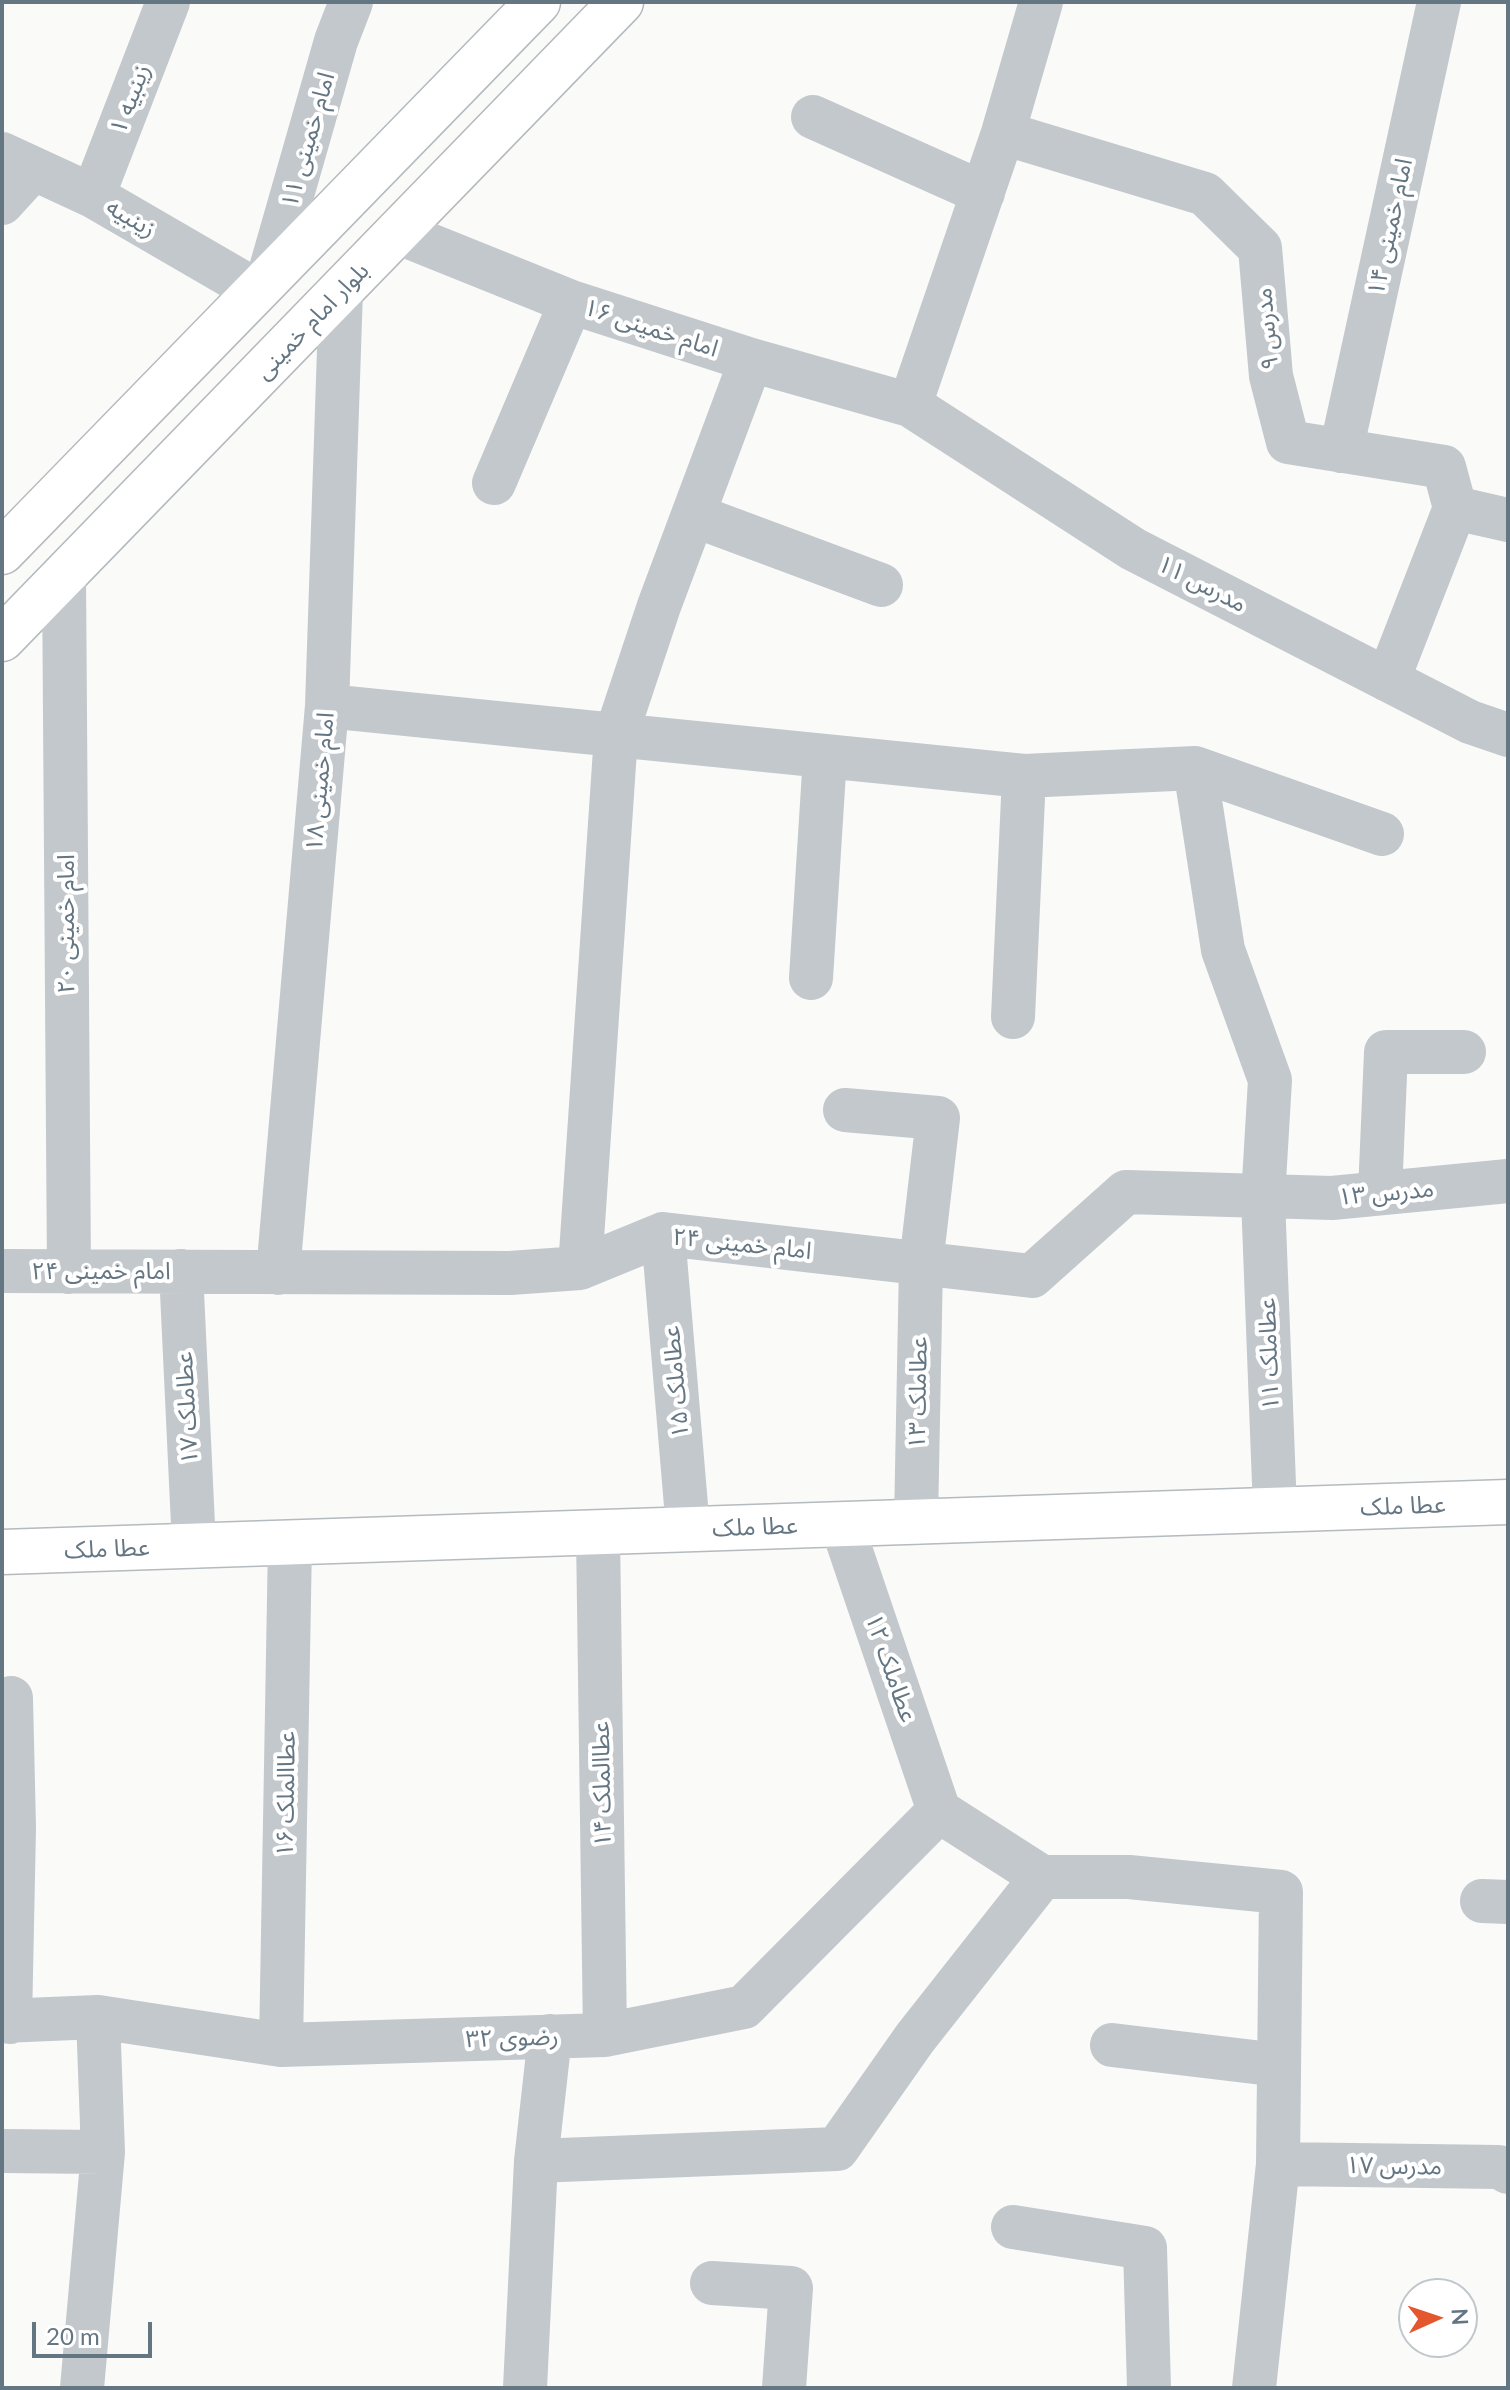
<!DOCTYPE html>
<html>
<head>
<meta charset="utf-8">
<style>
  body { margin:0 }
  #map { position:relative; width:1510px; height:2390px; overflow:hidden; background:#fafaf8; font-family:Lato,sans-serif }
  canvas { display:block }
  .frame { position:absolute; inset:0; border:4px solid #657683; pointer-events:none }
  .north { position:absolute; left:1398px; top:2278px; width:80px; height:80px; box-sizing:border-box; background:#fff; border:2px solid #c1c8cd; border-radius:50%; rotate:87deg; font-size:22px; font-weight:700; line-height:32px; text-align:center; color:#657683 }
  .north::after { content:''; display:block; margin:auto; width:28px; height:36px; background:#e4572e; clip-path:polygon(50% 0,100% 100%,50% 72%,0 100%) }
  .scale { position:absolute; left:32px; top:2322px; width:120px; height:36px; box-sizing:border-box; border:4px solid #657683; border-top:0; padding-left:10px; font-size:24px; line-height:28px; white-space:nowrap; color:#657683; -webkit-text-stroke:6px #fff; paint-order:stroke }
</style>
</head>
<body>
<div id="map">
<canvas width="1510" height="2390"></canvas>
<div class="frame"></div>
<div class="north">N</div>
<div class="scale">20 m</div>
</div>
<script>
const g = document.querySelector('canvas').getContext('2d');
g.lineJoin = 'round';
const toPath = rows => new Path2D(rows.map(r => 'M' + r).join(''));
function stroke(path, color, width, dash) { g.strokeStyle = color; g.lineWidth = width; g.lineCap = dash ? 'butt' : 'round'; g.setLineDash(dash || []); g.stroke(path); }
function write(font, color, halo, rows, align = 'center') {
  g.font = font + ' Lato,"Noto Sans Arabic",sans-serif'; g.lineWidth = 8; g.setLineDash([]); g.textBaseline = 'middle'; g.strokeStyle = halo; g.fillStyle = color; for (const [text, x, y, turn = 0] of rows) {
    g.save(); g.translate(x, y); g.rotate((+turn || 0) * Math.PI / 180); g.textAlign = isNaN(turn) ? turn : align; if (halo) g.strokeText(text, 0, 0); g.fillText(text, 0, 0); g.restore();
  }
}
const major = toPath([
  [2,552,538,2],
  [2,639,621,2],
  [2,1552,1508,1502]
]);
stroke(major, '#b5babe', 47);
stroke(toPath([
  [813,117,983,193],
  [1003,133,1205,194,1260,248,1271,376,1288,442,1444,467,1455,508,1508,520],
  [2,154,93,196,255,290],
  [93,196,168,2],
  [2,203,33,169],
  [397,232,571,302,751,360,910,405,1133,549,1470,722,1508,735],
  [268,279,336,41,351,2],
  [910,405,1003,133,1041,2],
  [1341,451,1439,2],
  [494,483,571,302],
  [693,515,881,585],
  [64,576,69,1272],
  [1388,680,1455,508],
  [327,706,1024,776,1195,768,1382,834],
  [1195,768,1223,950,1270,1080,1263,1198,1275,1510],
  [811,978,825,756],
  [1013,1017,1024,776],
  [845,1110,938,1118,921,1264,916,1522],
  [1380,1193,1386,1052,1464,1052],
  [663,1234,688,1529],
  [580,1268,616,735,659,606,751,360],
  [2,1271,510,1273,580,1268,663,1234,1032,1276,1126,1192,1332,1198,1508,1181],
  [181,1271,194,1546],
  [278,1273,327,706,341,290],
  [842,1525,939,1811],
  [598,1533,605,2035],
  [1042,1877,1129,1877,1281,1892,1278,2164,1254,2388],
  [1482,1901,1508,1902],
  [2,2021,98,2017,281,2045,605,2035,744,2007,939,1811],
  [10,2022,14,1828,11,1698],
  [550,2036,536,2161,837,2149,915,2038,1042,1877,939,1811],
  [281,2045,290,1543],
  [1112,2045,1279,2065],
  [2,2151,103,2152],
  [1278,2164,1499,2167,1508,2172],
  [1013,2227,1145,2248,1149,2388],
  [712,2283,791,2288,784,2388],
  [82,2388,103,2152,98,2017],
  [525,2388,536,2161]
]), '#c3c8cc', 44);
stroke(major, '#fff', 44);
write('24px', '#657683', '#fff', [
  ["زینبیه ۱",130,99,-69],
  ["امام خمینی ۱۱",308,140,-74],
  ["زینبیه",131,218,30],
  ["امام خمینی ۱۴",1390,227,-78],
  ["بلوار امام خمینی",312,321,-46],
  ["امام خمینی ۱۶",651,328,18],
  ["مدرس ۹",1267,329,-95],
  ["مدرس ۱۱",1202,584,27],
  ["امام خمینی ۱۸",320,782,-85],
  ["امام خمینی ۲۰",66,924,-90],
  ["مدرس ۱۳",1386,1193,-5],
  ["امام خمینی ۲۴",742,1244,6],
  ["امام خمینی ۲۴",101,1271],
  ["عطاملک ۱۱",1269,1354,-92],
  ["عطاملک ۱۵",676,1382,-95],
  ["عطاملک ۱۳",918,1393,-89],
  ["عطاملک ۱۷",187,1408,-93],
  ["عطا ملک",1403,1506,-2],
  ["عطا ملک",755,1527,-2],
  ["عطا ملک",107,1549,-2],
  ["عطاملک ۱۲",891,1668,71],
  ["عطاالملک ۱۴",602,1784,-91],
  ["عطاالملک ۱۶",286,1794,-89],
  ["رضوی ۳۲",512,2038,-2],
  ["مدرس ۱۷",1394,2166,1]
]);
</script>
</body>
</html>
